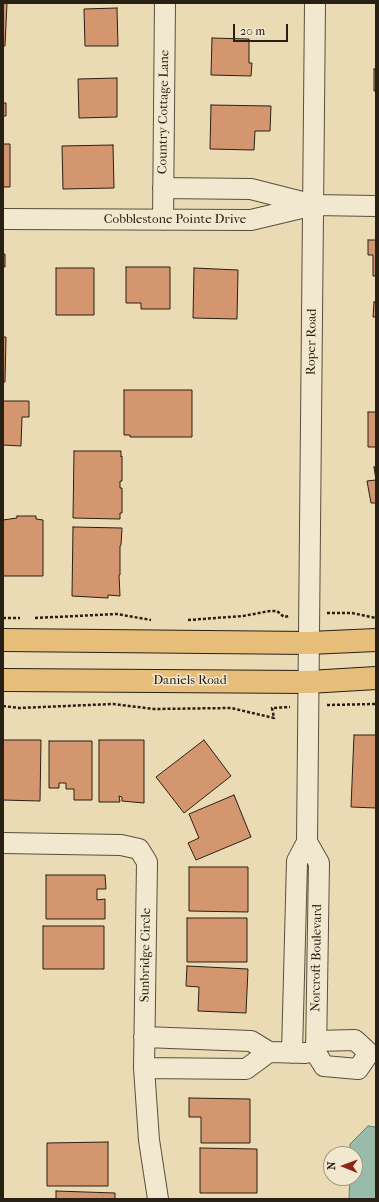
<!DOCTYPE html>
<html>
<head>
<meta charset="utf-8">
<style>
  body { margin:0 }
  #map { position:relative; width:379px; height:1202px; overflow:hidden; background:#ebdbb5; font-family:"IM FELL French Canon",serif }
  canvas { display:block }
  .frame { position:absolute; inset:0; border:4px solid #292015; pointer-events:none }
  .north { position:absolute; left:323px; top:1146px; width:40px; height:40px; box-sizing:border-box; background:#f2e8cf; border:1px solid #a29885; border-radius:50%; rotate:271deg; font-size:11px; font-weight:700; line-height:16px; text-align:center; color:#292015 }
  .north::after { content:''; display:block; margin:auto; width:14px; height:18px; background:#8f2418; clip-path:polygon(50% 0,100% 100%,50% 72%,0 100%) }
  .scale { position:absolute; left:233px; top:24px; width:55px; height:18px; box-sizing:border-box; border:2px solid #292015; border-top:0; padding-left:5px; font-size:12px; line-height:14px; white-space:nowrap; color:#292015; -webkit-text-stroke:3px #f2e8cf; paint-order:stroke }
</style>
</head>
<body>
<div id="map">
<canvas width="379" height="1202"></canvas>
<div class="frame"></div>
<div class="north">N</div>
<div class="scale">20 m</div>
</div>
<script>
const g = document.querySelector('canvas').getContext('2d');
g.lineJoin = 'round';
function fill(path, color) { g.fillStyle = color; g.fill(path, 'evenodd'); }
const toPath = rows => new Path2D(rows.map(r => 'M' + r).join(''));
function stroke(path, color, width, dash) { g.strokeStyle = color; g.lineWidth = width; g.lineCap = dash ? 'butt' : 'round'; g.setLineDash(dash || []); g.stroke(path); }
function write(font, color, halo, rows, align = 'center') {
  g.font = font + ' "IM FELL French Canon",serif'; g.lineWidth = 3; g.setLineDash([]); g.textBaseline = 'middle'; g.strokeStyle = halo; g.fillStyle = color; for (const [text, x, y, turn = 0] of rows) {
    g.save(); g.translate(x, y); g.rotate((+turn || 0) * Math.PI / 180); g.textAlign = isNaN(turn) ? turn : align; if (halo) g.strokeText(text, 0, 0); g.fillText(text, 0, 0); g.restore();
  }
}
const water = toPath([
  [368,1126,376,1127,376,1199,349,1199,350,1178,355,1178,355,1154,350,1154,350,1144,368,1126]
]);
fill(water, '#9ba');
stroke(water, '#6c7d6e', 1);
const building = toPath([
  [3,3,7,3,5,46,3,46,3,3],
  [117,8,118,46,85,46,84,9,117,8],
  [212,38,249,39,249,63,252,63,251,76,211,75,212,38],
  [374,69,376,69,376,91,374,91,374,69],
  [117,78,117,117,79,118,78,79,117,78],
  [3,103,6,103,6,116,3,116,3,103],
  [211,105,271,106,270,131,255,131,254,150,210,149,211,105],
  [3,144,10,144,10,187,3,187,3,144],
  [113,145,114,188,63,189,62,146,113,145],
  [368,240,376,240,376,276,373,276,373,255,368,255,368,240],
  [3,254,5,254,5,267,3,267,3,254],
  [126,267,170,267,170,309,141,309,141,303,126,303,126,267],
  [56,268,94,268,94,315,56,315,56,268],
  [194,268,238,270,237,319,193,318,194,268],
  [374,302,376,302,376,317,373,317,374,302],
  [3,337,6,337,5,382,3,382,3,337],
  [124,390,192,390,192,437,130,437,130,435,124,435,124,390],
  [3,401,29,401,29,417,22,417,21,446,3,445,3,401],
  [368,412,376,412,376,447,368,447,368,412],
  [74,451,121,451,121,457,122,456,122,481,120,481,120,488,122,488,122,513,120,513,120,519,73,518,74,451],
  [374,467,376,467,376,503,371,503,367,481,376,480,374,467],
  [17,516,36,516,36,519,43,520,43,576,3,576,3,520,17,518,17,516],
  [73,527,122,528,121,545,120,546,120,575,119,575,120,596,108,595,108,598,72,596,73,527],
  [354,735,376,735,376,808,351,807,354,735],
  [3,740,41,740,40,801,3,800,3,740],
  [99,740,144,740,144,803,122,801,122,797,119,796,120,802,99,802,99,740],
  [204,740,231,776,184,813,156,777,204,740],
  [49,741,92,741,92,800,74,800,74,789,66,789,66,783,59,783,59,788,49,788,49,741],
  [234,795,251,837,196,860,188,843,199,838,189,814,234,795],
  [189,867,248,867,248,912,189,911,189,867],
  [46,875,105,875,106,889,97,889,97,900,105,899,105,919,46,919,46,875],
  [187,918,247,918,247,962,187,962,187,918],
  [43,926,104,926,104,969,43,969,43,926],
  [187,966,248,969,246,1013,198,1011,199,987,186,986,187,966],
  [189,1098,250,1099,250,1143,201,1143,201,1117,189,1117,189,1098],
  [108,1142,108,1186,47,1186,47,1143,108,1142],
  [200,1148,257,1149,257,1193,200,1193,200,1148],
  [56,1191,115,1193,115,1199,56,1199,56,1191]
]);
fill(building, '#d4966e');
stroke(building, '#292015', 1);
const minor = toPath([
  [163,188,251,189,314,205,376,206],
  [3,219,251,220,314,205],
  [163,220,165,3],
  [307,842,319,863,316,1053],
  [3,843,121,845,139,849,147,862,144,1068,149,1140,158,1199],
  [144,1037,251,1041,269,1052,306,1053],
  [292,1053,297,861,307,842,315,3],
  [316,1053,324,1066,358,1069,369,1053,355,1040,316,1041],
  [144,1068,246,1069,269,1052]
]);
const major = toPath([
  [3,640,309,643,376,640],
  [3,680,309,682,376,678]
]);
stroke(minor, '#5a4f3d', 22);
stroke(major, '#292015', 24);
stroke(toPath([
  [327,613,352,613,376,618],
  [3,618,20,618],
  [35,618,117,614,151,620],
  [188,620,243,616,270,611,277,611,284,617,290,616],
  [327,705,376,704],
  [3,706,19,708,113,704,154,709,231,708,274,718,272,708,290,707]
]), '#292015', 2.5, [3, 2]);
stroke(minor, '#f2e8cf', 20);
stroke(major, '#e6be7a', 22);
write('13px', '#292015', '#f2e8cf', [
  ["Country Cottage Lane",164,112,-89],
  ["Cobblestone Pointe Drive",175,220],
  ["Roper Road",312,342,-89],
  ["Daniels Road",190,681],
  ["Sunbridge Circle",146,955,-89],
  ["Norcroft Boulevard",317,958,-89]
]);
</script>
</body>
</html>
